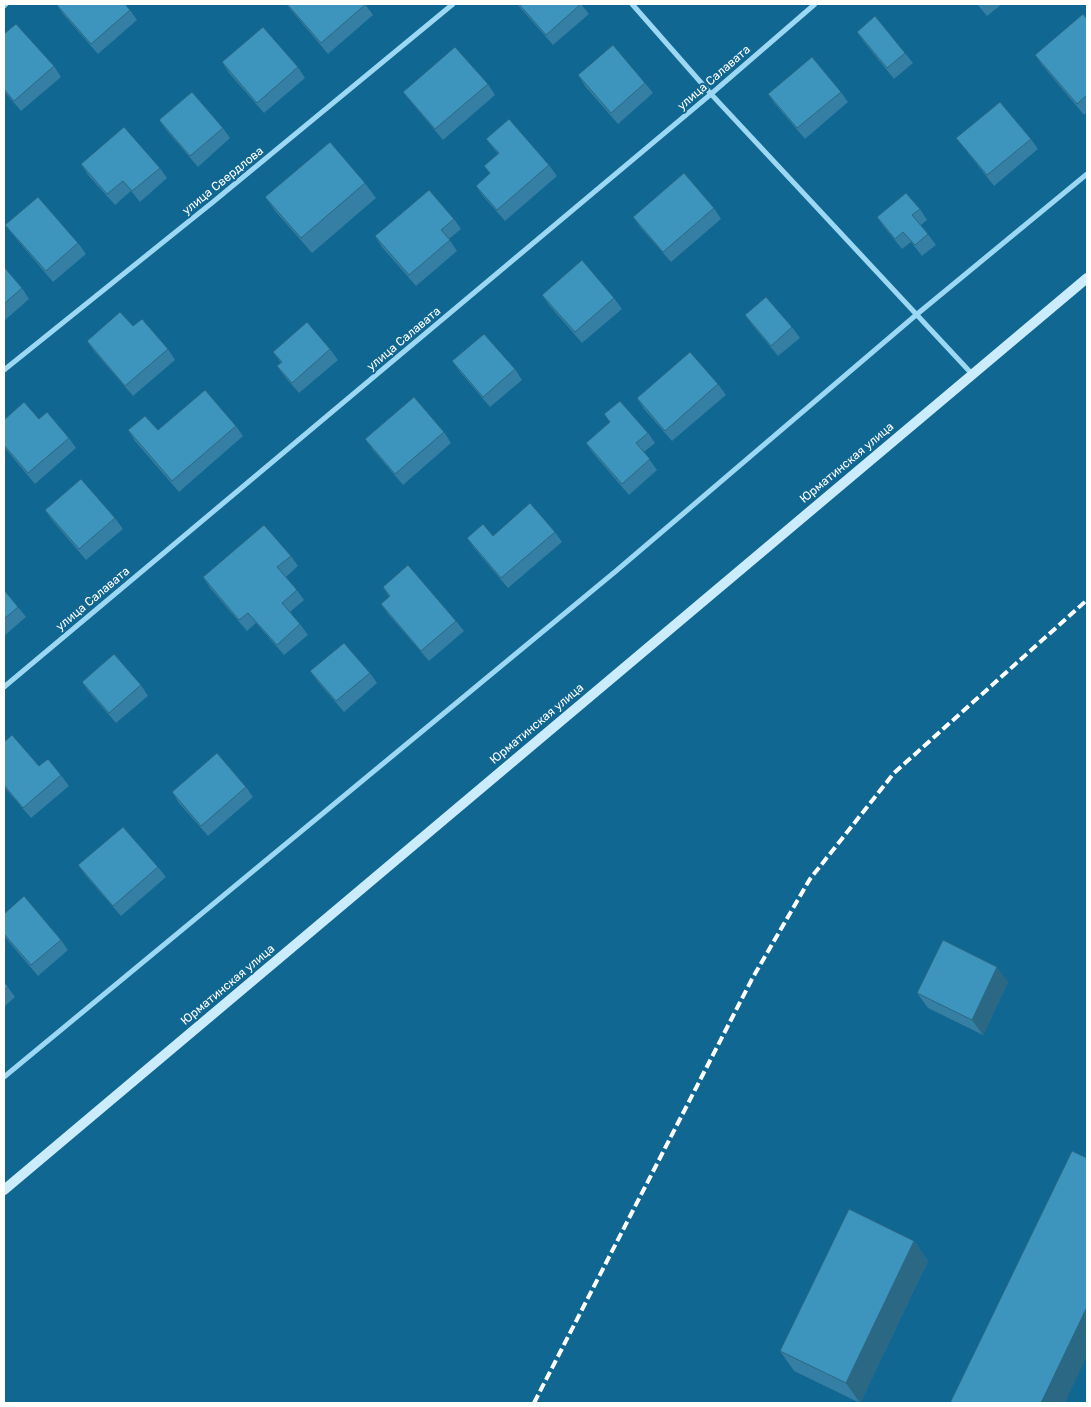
<!DOCTYPE html>
<html>
<head>
<meta charset="utf-8">
<style>
  body { margin:0 }
  #map { position:relative; width:1091px; height:1407px; overflow:hidden; background:#106792; font-family:Rubik,sans-serif }
  canvas { display:block }
  .frame { position:absolute; inset:0; border:5px solid #fff; pointer-events:none }
</style>
</head>
<body>
<div id="map">
<canvas width="1091" height="1407"></canvas>
<div class="frame"></div>
</div>
<script>
const g = document.querySelector('canvas').getContext('2d');
g.lineJoin = 'round';
const toPath = rows => new Path2D(rows.map(r => 'M' + r).join(''));
function stroke(path, color, width, dash) { g.strokeStyle = color; g.lineWidth = width; g.lineCap = dash ? 'butt' : 'round'; g.setLineDash(dash || []); g.stroke(path); }
function fill(path, color) { g.fillStyle = color; g.fill(path, 'evenodd'); }
function write(font, color, halo, rows, align = 'center') {
  g.font = font + ' Rubik,sans-serif'; g.lineWidth = 4; g.setLineDash([]); g.textBaseline = 'middle'; g.strokeStyle = halo; g.fillStyle = color; for (const [text, x, y, turn = 0] of rows) {
    g.save(); g.translate(x, y); g.rotate((+turn || 0) * Math.PI / 180); g.textAlign = isNaN(turn) ? turn : align; if (halo) g.strokeText(text, 0, 0); g.fillText(text, 0, 0); g.restore();
  }
}
stroke(toPath([
  [632,4,711,94,972,374],
  [4,6,6,4],
  [4,370,213,202,453,4],
  [4,687,711,94,815,4],
  [4,1077,616,571,916,315,1087,174]
]), '#9cd7f3', 5);
stroke(toPath([
  [4,1190,1087,278]
]), '#cbecfd', 10);
stroke(toPath([
  [534,1403,752,979,810,879,894,773,1087,600]
]), '#fff', 4, [9, 4]);
fill(toPath([
  [56,4,130,10,137,20,98,54,63,14],
  [286,4,365,4,373,15,328,54],
  [517,4,581,4,589,14,553,45],
  [977,4,1002,4,987,16],
  [1087,19,1087,112,1084,115,1042,65,1035,55],
  [857,32,905,53,913,63,894,79,864,42],
  [4,34,54,66,61,77,21,111,4,91],
  [222,62,298,67,305,78,264,113,229,73],
  [578,75,645,83,653,93,618,124,585,86],
  [488,84,495,95,443,140,411,102,403,92],
  [841,92,848,102,805,139,775,104,768,94],
  [159,120,223,128,230,138,198,167,167,131],
  [956,138,1031,139,1038,149,994,186,964,148],
  [486,139,549,165,557,176,505,221,483,196,476,186,490,174,484,166,498,154],
  [81,164,160,168,167,178,140,202,131,191,115,205,88,175],
  [365,183,376,198,312,253,276,212,265,197],
  [714,208,721,219,671,262,640,227,633,217],
  [920,209,927,220,921,225,936,245,922,256,911,242,902,249,884,227,877,217],
  [454,219,461,229,449,239,457,251,416,286,382,247,375,236],
  [5,225,78,243,86,254,53,282,13,235],
  [4,267,22,288,29,299,4,321],
  [542,295,614,298,622,309,582,343,549,305],
  [745,315,792,327,800,338,778,356,753,326],
  [87,341,168,349,175,360,133,396,94,351],
  [330,349,338,360,299,393,285,377,277,366,281,363,273,352],
  [452,361,515,369,522,380,490,407,460,372],
  [718,384,726,395,672,441,644,409,637,398],
  [604,414,648,433,655,443,644,452,657,470,629,495,593,453,586,443,610,422],
  [39,419,69,438,76,448,35,484,4,447,4,420],
  [236,426,243,436,179,492,135,441,128,430,158,430],
  [444,432,451,443,403,485,373,450,365,439],
  [45,510,115,518,123,529,86,560,52,520],
  [555,532,562,542,508,588,474,548,467,538],
  [291,556,298,566,286,577,297,590,304,600,290,612,300,624,308,635,284,655,256,623,247,631,210,588,203,577],
  [383,587,456,621,464,631,429,661,388,614,381,604,389,597],
  [4,590,18,607,26,617,4,636],
  [310,671,370,673,377,683,344,712,318,682],
  [82,682,141,685,148,696,116,723,89,692],
  [4,742,39,766,61,775,69,786,31,818,4,787],
  [246,787,253,797,208,836,179,803,172,792],
  [78,865,158,867,166,877,121,916,86,876],
  [4,914,61,940,68,950,38,976,4,936],
  [4,982,15,997,4,1007],
  [1008,982,983,1035,928,1008,917,993],
  [914,1241,928,1261,860,1403,794,1371,780,1351]
]), '#347fa3');
fill(toPath([
  [997,967,1008,982,983,1035,972,1020],
  [914,1241,928,1261,860,1403,846,1383],
  [1087,1307,1087,1356,1065,1403,1041,1403]
]), '#2b6884');
const building = toPath([
  [56,4,125,4,130,10,91,44,56,4],
  [287,4,366,4,321,43,287,4],
  [519,4,581,4,546,35,519,4],
  [1083,14,1087,19,1087,95,1077,104,1035,55,1083,14],
  [875,16,905,53,887,68,857,32,875,16],
  [16,24,54,66,14,101,4,89,4,34,16,24],
  [263,27,298,67,257,103,222,62,263,27],
  [613,45,645,83,611,113,578,75,613,45],
  [455,47,488,84,435,129,403,92,455,47],
  [812,57,841,92,797,128,768,94,812,57],
  [192,92,223,128,190,156,159,120,192,92],
  [1000,102,1031,139,987,175,956,138,1000,102],
  [509,119,549,165,497,210,476,186,490,173,484,166,499,153,486,139,509,119],
  [124,127,160,168,132,191,123,181,107,194,81,164,124,127],
  [330,142,365,183,301,238,265,197,330,142],
  [684,173,714,208,663,252,633,217,684,173],
  [429,190,454,219,441,230,450,240,409,275,375,236,429,190],
  [906,193,920,209,912,215,928,234,915,245,903,232,895,239,877,217,906,193],
  [38,197,78,243,46,271,5,225,38,197],
  [582,260,614,298,575,332,542,295,582,260],
  [4,267,22,288,4,304,4,267],
  [766,297,792,327,771,346,745,315,766,297],
  [120,312,133,326,142,319,168,349,125,386,87,341,120,312],
  [307,322,330,349,292,383,277,366,282,362,273,352,307,322],
  [484,334,515,369,483,397,452,361,484,334],
  [690,352,718,384,665,431,637,398,690,352],
  [205,390,236,426,172,481,128,430,145,416,158,430,205,390],
  [414,397,444,432,395,474,365,439,414,397],
  [620,401,648,433,636,443,650,459,622,484,586,443,610,422,604,414,620,401],
  [24,402,39,419,47,412,69,438,28,473,4,445,4,420,24,402],
  [81,479,115,518,79,549,45,510,81,479],
  [530,503,555,532,501,578,467,538,483,524,493,536,530,503],
  [264,525,291,556,277,567,297,590,282,603,300,624,277,645,248,613,239,620,203,577,264,525],
  [408,565,456,621,421,651,381,604,390,596,383,587,408,565],
  [4,590,18,607,4,619,4,590],
  [344,643,370,673,336,701,310,671,344,643],
  [114,654,141,685,109,713,82,682,114,654],
  [12,735,39,766,48,759,61,775,23,808,4,785,4,742,12,735],
  [217,753,246,787,201,826,172,792,217,753],
  [123,827,158,867,113,906,78,865,123,827],
  [24,896,61,940,31,965,4,934,4,914,24,896],
  [943,940,997,967,972,1020,917,993,943,940],
  [4,982,8,987,4,990,4,982],
  [1072,1151,1087,1158,1087,1307,1041,1403,950,1403,1072,1151],
  [849,1209,914,1241,846,1383,780,1351,849,1209]
]);
fill(building, '#3d94bd');
stroke(building, '#2b6884', 1);
write('12px', '#fff', '#106792', [
  ["улица Салавата",714,78,-41],
  ["улица Свердлова",223,181,-39],
  ["улица Салавата",404,339,-40],
  ["Юрматинская улица",847,463,-40],
  ["улица Салавата",93,599,-40],
  ["Юрматинская улица",537,724,-40],
  ["Юрматинская улица",228,985,-40]
]);
</script>
</body>
</html>
